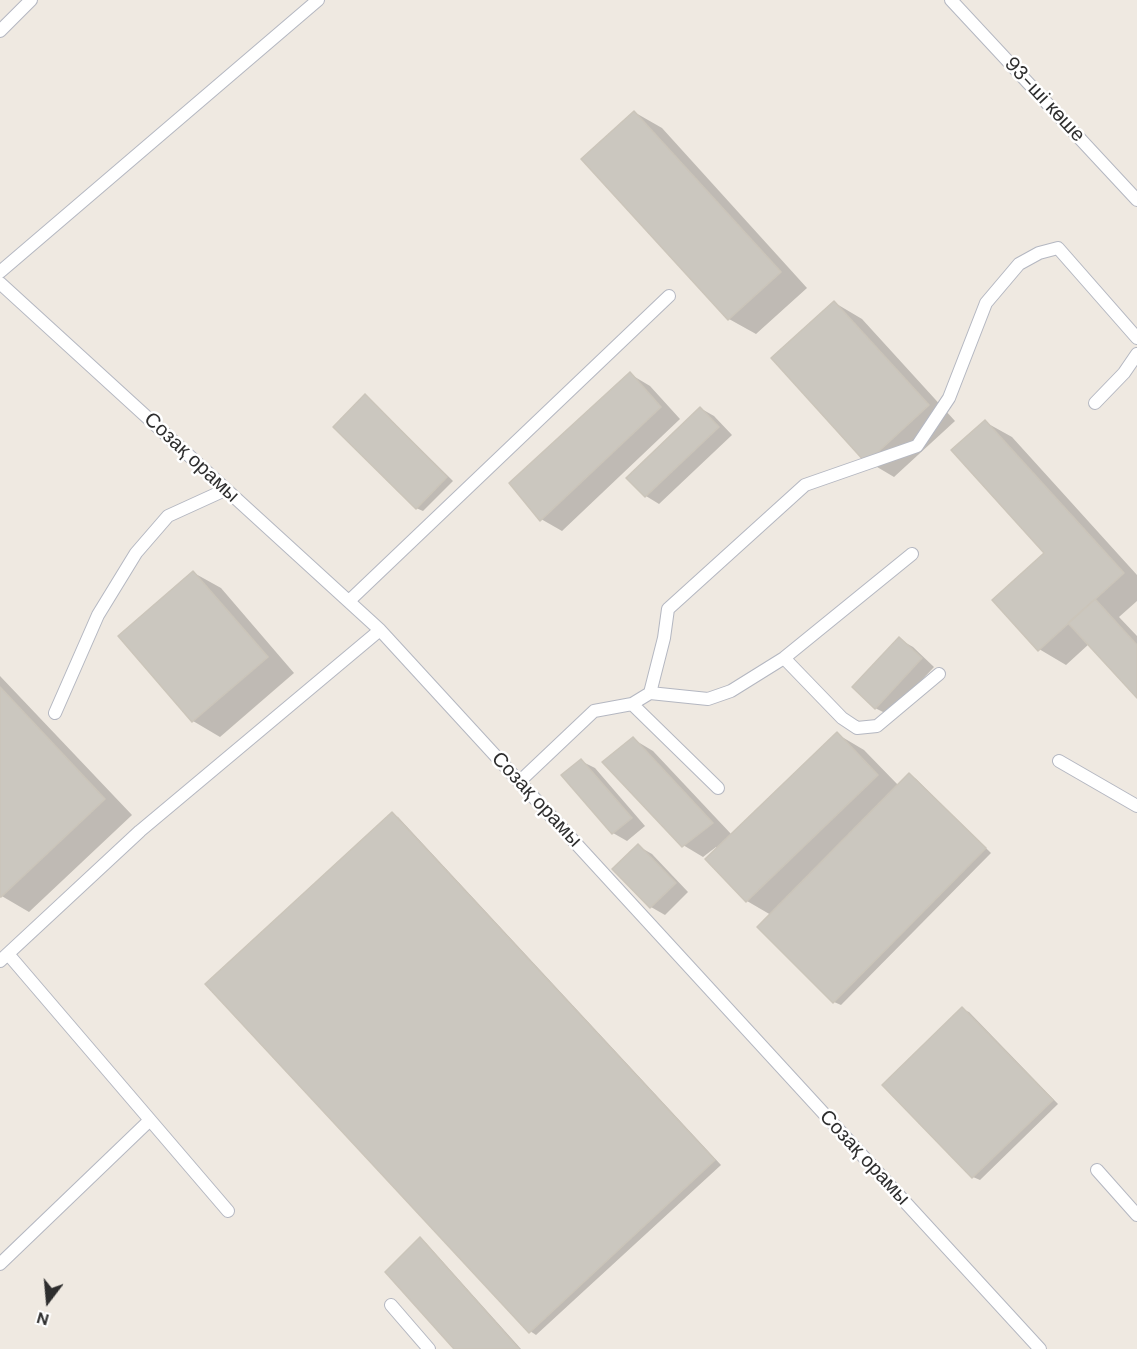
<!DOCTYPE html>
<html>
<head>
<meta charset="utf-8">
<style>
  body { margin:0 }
  #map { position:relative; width:1137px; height:1349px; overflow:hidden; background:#efe9e1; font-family:"DM Sans",sans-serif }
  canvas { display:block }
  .north { position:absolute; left:18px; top:1271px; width:60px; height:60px; -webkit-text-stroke:4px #fff; paint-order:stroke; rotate:196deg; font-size:16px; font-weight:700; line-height:24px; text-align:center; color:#2e2e2e }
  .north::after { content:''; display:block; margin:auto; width:21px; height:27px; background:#2e2e2e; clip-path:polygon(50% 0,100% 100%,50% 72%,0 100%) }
</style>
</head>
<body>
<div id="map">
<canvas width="1137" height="1349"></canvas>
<div class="north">N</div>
</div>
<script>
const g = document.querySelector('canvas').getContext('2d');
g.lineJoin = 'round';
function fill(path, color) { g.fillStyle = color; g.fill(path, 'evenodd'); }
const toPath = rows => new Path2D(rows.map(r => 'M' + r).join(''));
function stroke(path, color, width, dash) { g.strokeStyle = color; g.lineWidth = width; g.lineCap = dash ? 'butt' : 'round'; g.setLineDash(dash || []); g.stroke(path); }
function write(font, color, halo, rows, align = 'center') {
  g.font = font + ' "DM Sans",sans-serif'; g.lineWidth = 5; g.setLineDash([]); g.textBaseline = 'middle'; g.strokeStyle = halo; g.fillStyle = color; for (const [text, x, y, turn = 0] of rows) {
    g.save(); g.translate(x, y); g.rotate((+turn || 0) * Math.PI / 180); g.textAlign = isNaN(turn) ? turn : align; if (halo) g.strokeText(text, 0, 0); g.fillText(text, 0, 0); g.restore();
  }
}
fill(toPath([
  [634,112,662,128,807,288,756,334,729,319],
  [835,303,862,319,955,421,894,477,867,461],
  [630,374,650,386,680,419,562,531,541,519],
  [365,396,371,400,453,481,423,511,416,508],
  [700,408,714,416,732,435,659,504,646,496],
  [985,422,1012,437,1137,575,1137,601,1119,617,1137,636,1137,696,1089,644,1066,665,1039,649,1046,553],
  [194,573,221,588,294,673,220,737,193,721],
  [899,639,913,647,934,667,889,715,875,708],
  [0,676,132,815,29,912,0,895],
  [837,734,864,750,899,786,910,775,916,779,991,853,841,1005,834,1002,759,927,771,915,747,901,707,859,718,849,716,847,703,857,683,845,633,739,653,751,732,835],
  [581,761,595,768,645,826,627,841,613,833,563,775],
  [392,814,398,817,721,1165,536,1335,530,1331],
  [638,846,652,854,688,892,665,915,651,907],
  [962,1009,969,1012,1058,1104,980,1180,973,1177],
  [420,1239,426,1243,521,1349,456,1349]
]), '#0003');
const building = toPath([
  [634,111,781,272,728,320,581,159,634,111],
  [834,301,929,405,866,463,771,358,834,301],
  [630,372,661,407,540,521,509,483,630,372],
  [365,394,447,477,416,509,333,427,365,394],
  [700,407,719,427,645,497,626,478,700,407],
  [985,420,1124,573,1038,651,992,600,1044,553,951,450,985,420],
  [193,571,268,657,192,722,118,636,193,571],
  [1095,599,1137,645,1137,698,1068,623,1095,599],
  [899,637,922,658,875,709,852,687,899,637],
  [0,687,105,799,1,897,0,897,0,687],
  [837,732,878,775,746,902,705,859,837,732],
  [633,737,713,823,682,847,602,762,633,737],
  [581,759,632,818,612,834,561,775,581,759],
  [909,773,986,848,833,1003,757,927,909,773],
  [392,812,715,1160,529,1333,205,984,392,812],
  [638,844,676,883,650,908,612,869,638,844],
  [962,1007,1053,1100,972,1178,882,1085,962,1007],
  [420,1237,519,1349,454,1349,385,1272,420,1237]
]);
fill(building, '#cbc7bf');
stroke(building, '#cbc5ba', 1.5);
const service = toPath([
  [951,0,1137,200],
  [0,31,31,0],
  [0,272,318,0],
  [0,283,380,630,1040,1349],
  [1095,403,1124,373,1137,354],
  [349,601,669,296],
  [784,658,842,718,857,728,877,726,939,674],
  [650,693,708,699,731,691,784,658,912,554],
  [632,704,718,788],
  [55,713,98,615,136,553,168,516,225,490],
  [1059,761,1137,806],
  [519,782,594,711,632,704,650,693,664,638,668,609,805,485,917,446,949,398,986,303,1019,264,1039,253,1058,248,1137,338],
  [8,954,228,1211],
  [0,961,140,831,380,630],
  [1097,1170,1137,1215],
  [0,1264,150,1120],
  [391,1305,429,1349]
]);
stroke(service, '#b4b7c1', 14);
stroke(service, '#fff', 12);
write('20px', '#2e2e2e', '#fff', [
  ["93-ші көше",1044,100,47],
  ["Созақ орамы",191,458,43],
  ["Созақ орамы",536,800,47],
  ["Созақ орамы",864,1158,47]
]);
</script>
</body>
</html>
